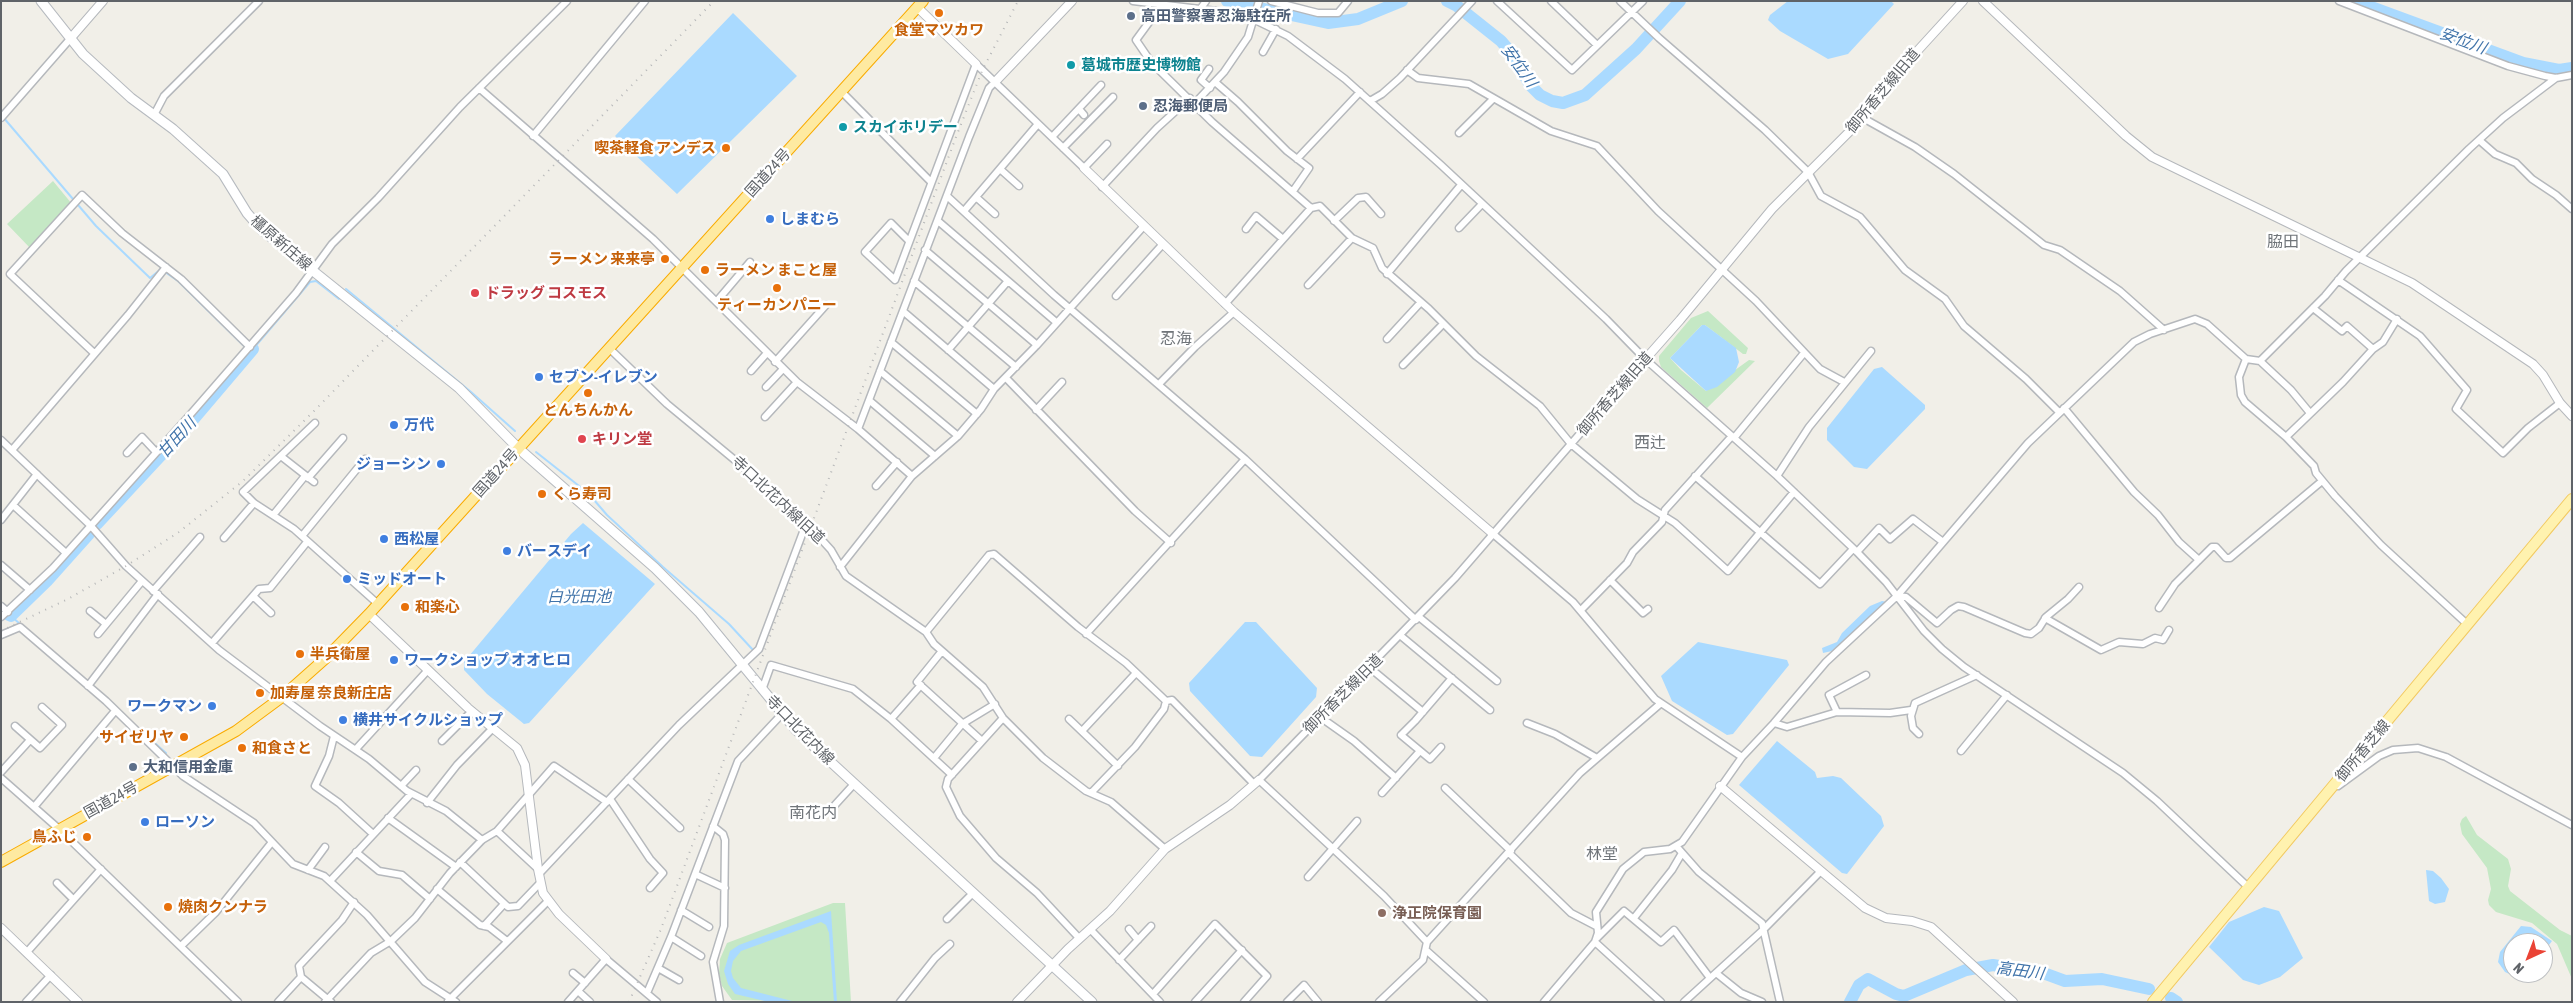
<!DOCTYPE html>
<html>
<head>
<meta charset="utf-8">
<style>
  body { margin:0 }
  #map { position:relative; width:2573px; height:1003px; overflow:hidden; background:#f1efe8; font-family:"Asap Condensed",sans-serif }
  canvas { display:block }
  .frame { position:absolute; inset:0; border:2px solid #5f6368; pointer-events:none }
  .north { position:absolute; left:2503px; top:933px; width:50px; height:50px; box-sizing:border-box; background:#fff; border:1px solid #bfc1c3; border-radius:50%; rotate:223deg; font-size:14px; font-weight:700; line-height:20px; text-align:center; color:#5f6368 }
  .north::after { content:''; display:block; margin:auto; width:18px; height:22px; background:#ea4335; clip-path:polygon(50% 0,100% 100%,50% 72%,0 100%) }
</style>
</head>
<body>
<div id="map">
<canvas width="2573" height="1003"></canvas>
<div class="frame"></div>
<div class="north">N</div>
</div>
<script>
const g = document.querySelector('canvas').getContext('2d');
g.lineJoin = 'round';
function fill(path, color) { g.fillStyle = color; g.fill(path, 'evenodd'); }
const toPath = rows => new Path2D(rows.map(r => 'M' + r).join(''));
function stroke(path, color, width, dash) { g.strokeStyle = color; g.lineWidth = width; g.lineCap = dash ? 'butt' : 'round'; g.setLineDash(dash || []); g.stroke(path); }
function write(font, color, halo, rows, align = 'center') {
  g.font = font + ' "Asap Condensed","Noto Sans JP",sans-serif'; g.lineWidth = 5; g.setLineDash([]); g.textBaseline = 'middle'; g.strokeStyle = halo; g.fillStyle = color; for (const [text, x, y, turn = 0] of rows) {
    g.save(); g.translate(x, y); g.rotate((+turn || 0) * Math.PI / 180); g.textAlign = isNaN(turn) ? turn : align; if (halo) g.strokeText(text, 0, 0); g.fillText(text, 0, 0); g.restore();
  }
}
fill(toPath([
  [53,181,72,204,31,249,7,224],
  [1708,311,1748,348,1746,354,1743,354,1705,325,1702,325,1670,358,1681,370,1706,391,1749,360,1755,361,1707,408,1661,367,1659,361,1659,356,1691,318],
  [2466,816,2477,835,2508,859,2511,869,2508,886,2510,891,2560,930,2572,936,2572,979,2557,944,2532,923,2496,912,2489,905,2488,900,2491,889,2487,868,2462,834,2460,824,2462,819],
  [833,903,845,903,851,1002,732,1000,722,986,719,974,720,959,727,943]
]), '#c5e8c5');
fill(toPath([
  [1788,1,1891,1,1894,4,1848,54,1828,59,1780,31,1768,20,1770,15],
  [733,13,797,76,677,194,615,136],
  [1702,325,1705,325,1736,348,1739,362,1735,372,1717,387,1706,391,1670,358],
  [1882,367,1925,405,1925,409,1867,469,1854,467,1827,440,1827,428,1874,369],
  [583,523,655,584,529,723,524,724,487,694,464,670,464,662,571,534],
  [1882,601,1887,602,1832,651,1823,653,1822,648,1837,642,1842,633,1870,606],
  [1245,622,1256,622,1317,688,1316,697,1262,757,1250,756,1190,691,1189,683],
  [1698,642,1787,660,1789,665,1733,734,1727,735,1672,701,1661,676],
  [1777,741,1815,772,1817,778,1833,776,1841,778,1881,816,1884,826,1847,874,1842,873,1739,785],
  [2426,870,2433,871,2441,878,2449,889,2445,902,2435,904,2429,901],
  [2264,907,2279,911,2303,958,2280,977,2259,985,2243,980,2209,947,2229,922],
  [831,911,837,1002,834,1002,829,933,826,925,821,922,741,951,733,961,731,971,733,978,741,988,796,1002,769,1002,735,994,728,984,724,971,730,951,739,945],
  [2521,926,2531,927,2552,941,2543,953,2543,943,2513,943,2513,973,2529,973,2527,977,2518,978,2505,972,2498,962,2500,952]
]), '#aadaff');
stroke(toPath([
  [3,117,96,226,150,278,161,269],
  [165,272,178,281,244,346],
  [346,289,471,392,515,431],
  [253,349,310,282,316,281,339,299],
  [536,452,588,493,607,515,663,567,729,624,753,650],
  [11,616,20,624],
  [140,730,166,753]
]), '#aadaff', 2);
stroke(toPath([
  [1227,1,1328,23,1358,19,1402,1],
  [1447,1,1457,6,1501,41,1513,55,1530,85,1540,95,1552,101,1563,103,1585,95,1636,49,1680,1],
  [2355,1,2523,63,2559,70,2572,68],
  [97,524,180,435,253,349],
  [1,611,11,616,47,581,89,534],
  [2171,998,2177,1002],
  [1850,1002,1859,985,1868,979,1896,994,1904,996,1966,970,1993,965,2046,974,2065,981,2102,979,2149,989]
]), '#aadaff', 12);
const minor = toPath([
  [1133,1,1225,12,1251,18,1288,36,1345,79,1441,165,1606,319,1645,359,1777,476,1857,552,1886,582,1924,631,1942,649,1964,667,2123,773,2157,801,2248,887],
  [1271,1,1318,13,1338,13,1348,1],
  [1497,1,1572,70,1643,1],
  [1551,1,1597,45],
  [1620,1,1659,38,1765,130,1808,172,1821,196,1860,217,1905,270,1945,299,1964,326,2026,379,2059,412],
  [2339,1,2508,66,2545,76,2556,78,2572,75],
  [1159,3,1158,10,1136,40,1151,62,1212,122,1311,208],
  [1201,8,1206,1],
  [1263,52,1276,29],
  [1209,69,1201,80,1210,88],
  [1407,70,1418,78,1469,84,1551,131,1597,146,1658,211,1756,301,1820,369,1844,382],
  [1215,82,1238,102,1287,151,1309,168,1293,191],
  [479,88,653,239,797,382,858,429,912,476],
  [841,91,931,182],
  [1370,101,1382,94,1400,78,1472,1],
  [1195,103,1224,72,1248,37,1259,1],
  [1079,109,1084,115],
  [154,115,164,96,259,1],
  [1,118,70,39],
  [1863,118,1915,147,1954,174,2044,245,2060,250,2120,291,2164,330],
  [1459,133,1493,99],
  [533,136,645,1],
  [1052,137,1101,85],
  [2479,140,2495,154,2516,163,2532,179,2556,195,2572,209],
  [1063,148,1113,97],
  [1297,159,1360,92],
  [1000,169,1019,186],
  [1102,187,1157,128,1190,98],
  [947,196,1054,295,1245,459,1416,620],
  [976,197,995,214],
  [964,211,1038,124],
  [938,221,1056,322],
  [1334,221,1358,198,1366,197,1381,214],
  [1459,228,1482,204],
  [1246,229,1256,216,1283,239],
  [909,241,891,223,865,252,895,280,976,64,1084,168,1107,144],
  [925,250,1037,345],
  [1387,274,1461,185],
  [2338,280,2420,336,2467,390,2456,409,2503,453,2528,428,2560,403],
  [914,281,1016,367],
  [1308,285,1352,238],
  [1116,296,1162,245],
  [717,301,750,262],
  [1225,304,1311,208,1320,206,1352,238,1373,248,1382,268,1429,309,1476,356,1540,406,1571,444,1637,499,1675,523,1728,571,1794,492],
  [2313,308,2342,331,2347,326,2373,349],
  [904,312,994,389],
  [1387,339,1421,302],
  [891,342,977,414],
  [610,349,667,404,742,466,811,528,831,550,846,576,926,632,934,644,983,687,1003,718,1043,758,1086,791,1111,802,1165,849],
  [948,350,1008,281],
  [94,353,10,274,82,195,122,233,181,279,250,347],
  [2246,359,2239,377,2241,395,2245,402,2286,437,2314,466,2316,473,2335,496,2381,545,2467,624],
  [2260,361,2291,390,2310,413],
  [775,362,826,305],
  [1403,365,1443,324],
  [751,371,767,353],
  [880,371,958,436],
  [1006,378,1135,511,1171,543],
  [1159,384,1195,347,1234,312],
  [766,387,783,369],
  [870,401,935,456],
  [2064,408,2134,492,2158,515,2179,542,2199,560],
  [1036,410,1062,382],
  [765,417,797,382],
  [315,423,243,492,254,503,294,529,378,604],
  [858,429,969,137,989,88,995,82],
  [2286,437,2343,382,2373,349,2383,342,2397,319],
  [1734,438,1804,353],
  [1,440,90,525,126,566,219,650,320,726,369,759,407,791,446,811,482,840],
  [12,450,128,315,166,267],
  [127,453,142,437,156,452],
  [282,457,314,482],
  [1695,476,1820,584,1853,549],
  [1777,476,1809,427,1871,351],
  [308,478,343,438],
  [876,486,897,462],
  [13,505,66,553],
  [274,514,305,476],
  [1,520,37,474],
  [1492,533,1573,602,1655,699,1742,757],
  [302,536,365,459],
  [224,538,254,503],
  [1857,552,1879,528,1890,539,1913,519,1943,542],
  [1,565,30,590],
  [840,567,912,476,958,436,981,409,994,389,1037,345,1143,227],
  [1610,580,1643,613,1648,609],
  [153,591,200,537],
  [253,596,271,613],
  [1897,596,1906,597,1937,623,1951,610,1958,606,1964,607,2025,633,2031,634,2039,628,2046,617,2068,599,2079,587],
  [1,606,8,612],
  [2159,608,2175,584,2212,547,2216,547,2226,558,2230,558,2322,481],
  [1581,610,1627,563,1633,552,1662,522,1665,510,1732,436],
  [90,611,106,624],
  [1,617,53,568,189,416,296,293,332,244,378,198,460,107,567,1],
  [1419,617,1497,681],
  [2045,618,2101,650,2119,642,2143,644,2155,638,2163,640,2169,630],
  [926,632,989,555,994,554,1078,627,1126,663,1166,701,1164,709,1135,747,1091,793],
  [98,634,142,581],
  [1086,634,1245,459],
  [1,635,20,627,106,701,183,776,254,823,293,864,324,876,367,915,425,982,456,1002],
  [1401,636,1490,710],
  [212,643,259,589,270,588,307,542],
  [942,651,917,682,982,741],
  [1370,668,1423,712],
  [88,686,158,594],
  [762,690,771,665,853,689,891,719,952,775],
  [1166,701,1172,700,1254,784],
  [1837,712,1829,695,1866,675],
  [1320,717,1354,741,1396,778],
  [1003,718,948,779,946,787,960,816,996,858,1037,893,1079,938],
  [891,719,921,685],
  [1069,719,1118,766],
  [1527,723,1555,734,1597,758],
  [1774,723,1787,727,1837,712,1890,713,1911,710],
  [15,726,40,748,62,725,42,707],
  [1082,731,1136,673],
  [1919,734,1913,728,1911,716,1915,703,1977,675],
  [334,736,329,756,315,786,339,803,373,834],
  [442,741,472,711],
  [1441,747,1430,759,1401,735,1415,721,1452,678],
  [356,749,428,670],
  [1961,751,2007,695],
  [934,758,962,724,995,704],
  [1,772,30,740],
  [1,778,59,829,238,1002],
  [628,779,680,828],
  [401,786,416,770],
  [2338,786,2379,756,2393,750,2418,748,2446,757,2572,825],
  [1445,788,1511,851],
  [1382,793,1420,751],
  [610,799,650,859,663,873,650,888],
  [427,803,457,765,493,728],
  [834,806,854,784],
  [34,807,115,711],
  [388,818,456,867],
  [713,826,723,834,725,840,724,926,713,962,720,1002],
  [497,831,538,869],
  [1677,847,1699,872,1762,923,1780,1002],
  [356,852,379,871,402,875,430,899],
  [1509,853,1571,913,1596,926],
  [460,862,508,907,518,906,540,883],
  [308,870,325,847],
  [539,874,679,725,759,649,806,524],
  [695,874,725,888],
  [1308,877,1357,821],
  [330,881,411,794],
  [57,883,73,899],
  [437,889,480,925,489,927,507,941],
  [681,910,709,927],
  [1634,918,1672,870,1682,853],
  [947,919,973,893],
  [484,926,504,904],
  [1090,929,1160,1002],
  [1129,929,1138,940],
  [671,937,701,956],
  [1597,938,1624,911,1661,942,1674,930,1710,978],
  [1427,942,1580,773,1660,704],
  [1595,942,1661,1002],
  [181,946,216,912,272,842],
  [1427,951,1484,1002],
  [27,952,101,869],
  [1119,960,1151,926],
  [658,968,679,980],
  [573,973,585,983],
  [1716,973,1741,993,1762,1002],
  [301,977,331,1002],
  [578,991,590,1002],
  [647,993,671,937,738,761,781,715],
  [1153,994,1215,924,1267,976,1244,1002],
  [448,1001,548,901],
  [26,1002,51,975],
  [278,1002,301,977,299,966,342,920,354,902],
  [325,1002,371,953,391,941,415,918,450,873,482,840,497,831,554,766,607,802],
  [568,1002,606,959,657,1002],
  [900,1002,935,958,950,944],
  [1195,1002,1242,950],
  [1287,1002,1304,985,1318,1002],
  [1379,1002,1423,960,1427,942,1384,896,1259,780,1455,578,1603,407],
  [1544,1002,1595,942,1598,933,1596,912,1623,869,1644,852,1670,849,1682,842,1742,757,1774,723,1826,662,1897,596,2028,443,2134,342,2150,334,2195,319,2207,324,2246,359,2260,361,2325,296,2346,271,2469,149,2503,118,2556,78],
  [1684,1002,1763,930,1820,872]
]);
const tertiary = toPath([
  [1983,1,2126,136,2152,157,2412,283,2533,364,2543,375,2560,403,2572,416],
  [917,7,976,64],
  [70,39,103,1],
  [995,82,1072,1],
  [1084,168,1234,312,1492,533],
  [1603,407,1680,320,1772,209,1863,118,1910,59,1963,1],
  [369,614,468,708,517,748,525,765,538,869,543,893,559,914,606,959],
  [1720,786,1865,908,1886,918,1912,921,1931,927,2013,1002],
  [1,928,78,1002],
  [1017,1002,1068,949,1110,911,1165,849,1230,805,1259,780]
]);
const secondary = toPath([
  [41,1,83,54,131,98,173,129,223,174,247,213,262,230,459,388,518,448,655,568,699,612,796,730,1092,1002]
]);
const primary = toPath([
  [2153,1002,2572,499]
]);
const trunk = toPath([
  [1,862,236,731,282,697,327,657,369,614,923,1]
]);
stroke(minor, '#b5b8bc', 9);
stroke(tertiary, '#b5b8bc', 10);
stroke(secondary, '#b6babf', 11);
stroke(primary, '#f2c960', 12);
stroke(trunk, '#f9ab00', 12);
stroke(minor, '#fff', 6);
stroke(tertiary, '#fff', 8);
stroke(secondary, '#fff', 9);
stroke(primary, '#fff2af', 10);
stroke(trunk, '#feeaa1', 10);
stroke(toPath([
  [1,631,68,599,126,566,179,532,243,481,314,411,714,1],
  [629,1002,661,929,956,137,982,71,1018,1]
]), '#b6b7b8', 2, [1, 6]);
for (const [x, y, r, color] of [
  [939,13,5,"#e8710a"],
  [1131,16,5,"#5c6f8a"],
  [1071,65,5,"#0f9aa8"],
  [1143,106,5,"#5c6f8a"],
  [843,127,5,"#0f9aa8"],
  [726,148,5,"#e8710a"],
  [770,219,5,"#3f7fe0"],
  [665,259,5,"#e8710a"],
  [705,270,5,"#e8710a"],
  [777,288,5,"#e8710a"],
  [475,293,5,"#e0444e"],
  [539,377,5,"#3f7fe0"],
  [588,393,5,"#e8710a"],
  [394,425,5,"#3f7fe0"],
  [582,439,5,"#e0444e"],
  [441,464,5,"#3f7fe0"],
  [542,494,5,"#e8710a"],
  [384,539,5,"#3f7fe0"],
  [507,551,5,"#3f7fe0"],
  [347,579,5,"#3f7fe0"],
  [405,607,5,"#e8710a"],
  [300,654,5,"#e8710a"],
  [394,660,5,"#3f7fe0"],
  [260,693,5,"#e8710a"],
  [212,706,5,"#3f7fe0"],
  [343,720,5,"#3f7fe0"],
  [184,737,5,"#e8710a"],
  [242,748,5,"#e8710a"],
  [133,767,5,"#5c6f8a"],
  [145,822,5,"#3f7fe0"],
  [87,837,5,"#e8710a"],
  [168,907,5,"#e8710a"],
  [1382,913,5,"#8d6e63"]
]) { const dot = new Path2D(); dot.arc(x, y, r, 0, 2 * Math.PI); g.fillStyle = color; g.fill(dot); stroke(dot, '#fff', 2); }
write('bold 15px', '#4e5e75', '#fff', [
  ["高田警察署忍海駐在所",1141,16],
  ["忍海郵便局",1153,106],
  ["大和信用金庫",143,767]
], 'left');
write('bold 15px', '#c56008', '#fff', [
  ["食堂マツカワ",939,30,"center"],
  ["喫茶軽食 アンデス",716,148,"right"],
  ["ラーメン 来来亭",655,259,"right"],
  ["ラーメン まこと屋",715,270],
  ["ティーカンパニー",777,305,"center"],
  ["とんちんかん",588,410,"center"],
  ["くら寿司",552,494],
  ["和楽心",415,607],
  ["半兵衛屋",310,654],
  ["加寿屋 奈良新庄店",270,693],
  ["サイゼリヤ",174,737,"right"],
  ["和食さと",252,748],
  ["鳥ふじ",77,837,"right"],
  ["焼肉クンナラ",178,907]
], 'left');
write('bold 15px', '#0d838f', '#fff', [
  ["葛城市歴史博物館",1081,65],
  ["スカイホリデー",853,127]
], 'left');
write('15px', '#5f6368', '#fff', [
  ["御所香芝線旧道",1883,91,-50],
  ["国道24号",768,173,-48],
  ["橿原新庄線",281,243,41],
  ["御所香芝線旧道",1615,394,-49],
  ["国道24号",496,473,-48],
  ["寺口北花内線旧道",778,500,43],
  ["御所香芝線旧道",1343,694,-45],
  ["寺口北花内線",800,730,46],
  ["御所香芝線",2363,751,-50],
  ["国道24号",111,800,-29]
]);
write('bold 15px', '#366cbe', '#fff', [
  ["しまむら",780,219],
  ["セブン-イレブン",549,377],
  ["万代",404,425],
  ["ジョーシン",431,464,"right"],
  ["西松屋",394,539],
  ["バースデイ",517,551],
  ["ミッドオート",357,579],
  ["ワークショップ オオヒロ",404,660],
  ["ワークマン",202,706,"right"],
  ["横井サイクルショップ",353,720],
  ["ローソン",155,822]
], 'left');
write('bold 15px', '#be3a42', '#fff', [
  ["ドラッグ コスモス",485,293],
  ["キリン堂",592,439]
], 'left');
write('bold 15px', '#785e54', '#fff', [
  ["浄正院保育園",1392,913]
], 'left');
write('italic 16px', '#4174aa', '#fff', [
  ["安位川",2463,41,20],
  ["安位川",1519,66,54],
  ["甘田川",177,438,-48],
  ["白光田池",579,597],
  ["高田川",2020,971,8]
]);
write('16px', '#70757a', '#fff', [
  ["脇田",2283,242],
  ["忍海",1176,339],
  ["西辻",1650,443],
  ["南花内",813,813],
  ["林堂",1602,854]
]);
</script>
</body>
</html>
